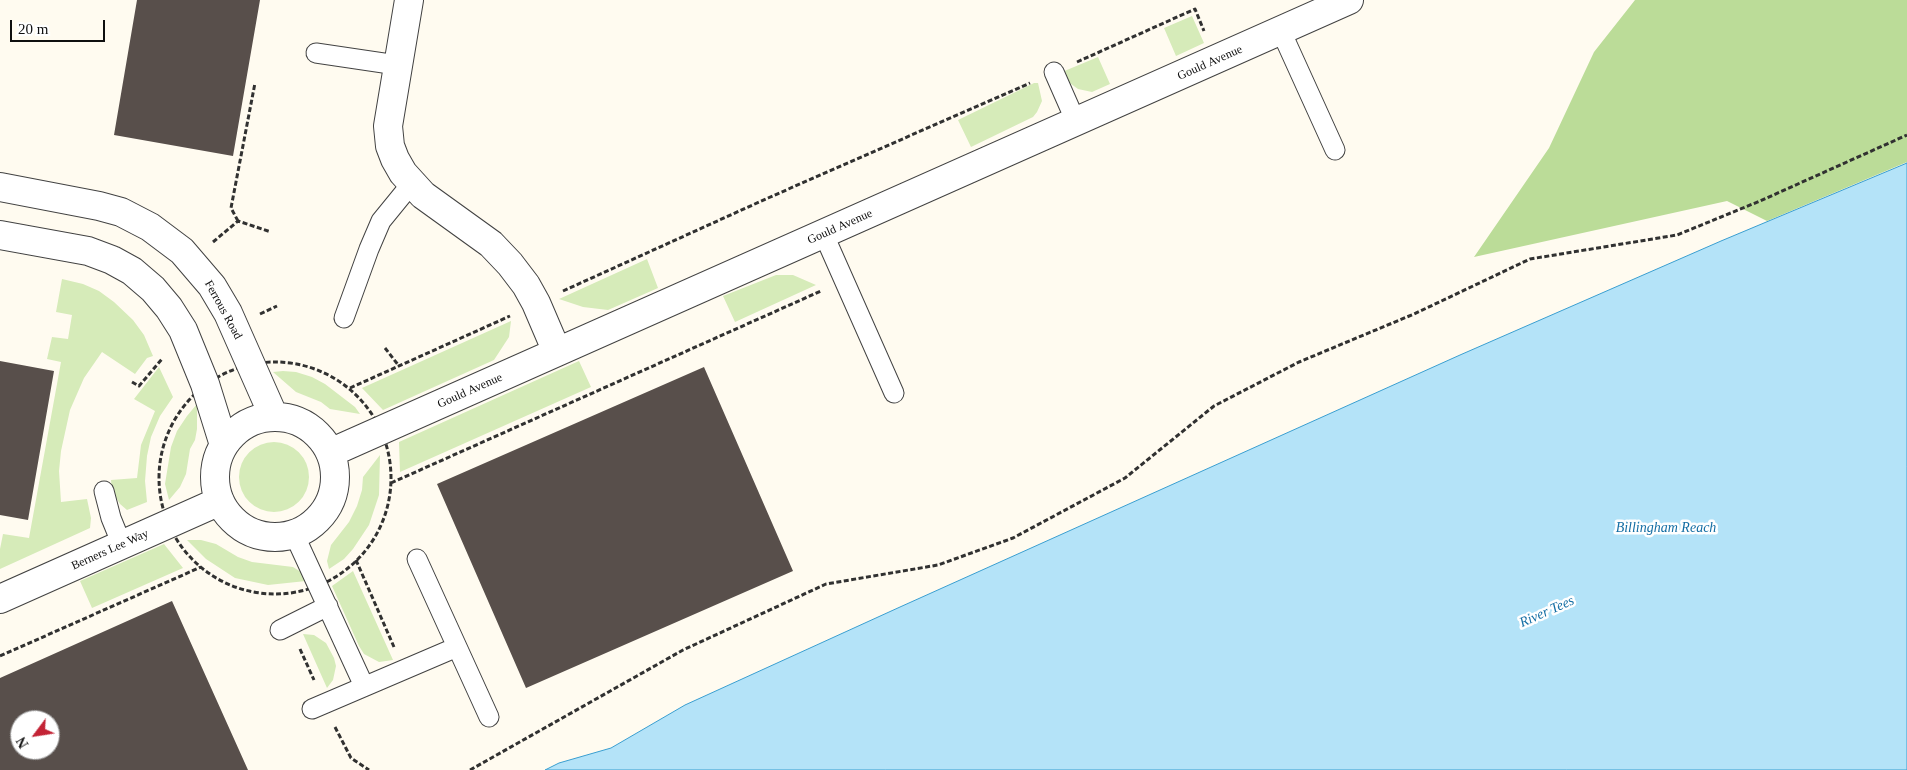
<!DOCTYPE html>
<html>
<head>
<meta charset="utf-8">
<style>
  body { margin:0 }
  #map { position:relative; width:1907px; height:770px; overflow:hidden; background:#fffbf0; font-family:Georgia,serif }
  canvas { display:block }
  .north { position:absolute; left:10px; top:710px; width:50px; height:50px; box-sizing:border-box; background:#fff; border:1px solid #9f9f9f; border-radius:50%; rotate:239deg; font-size:14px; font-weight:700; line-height:20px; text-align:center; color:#0f0f0f }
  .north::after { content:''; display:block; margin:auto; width:18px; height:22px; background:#c32335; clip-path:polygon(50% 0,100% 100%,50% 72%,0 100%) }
  .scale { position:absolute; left:10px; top:20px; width:95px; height:22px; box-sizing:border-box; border:2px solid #0f0f0f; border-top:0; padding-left:6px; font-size:15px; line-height:18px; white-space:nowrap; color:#0f0f0f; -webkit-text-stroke:4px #fff; paint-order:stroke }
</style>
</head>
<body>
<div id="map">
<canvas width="1907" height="770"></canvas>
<div class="north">N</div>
<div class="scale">20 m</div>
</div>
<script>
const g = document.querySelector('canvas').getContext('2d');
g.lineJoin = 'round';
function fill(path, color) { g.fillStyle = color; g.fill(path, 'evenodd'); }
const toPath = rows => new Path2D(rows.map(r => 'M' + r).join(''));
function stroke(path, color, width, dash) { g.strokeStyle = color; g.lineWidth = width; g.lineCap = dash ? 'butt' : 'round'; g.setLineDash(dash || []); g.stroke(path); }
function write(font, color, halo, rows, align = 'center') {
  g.font = font + ' Georgia,serif'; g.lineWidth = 5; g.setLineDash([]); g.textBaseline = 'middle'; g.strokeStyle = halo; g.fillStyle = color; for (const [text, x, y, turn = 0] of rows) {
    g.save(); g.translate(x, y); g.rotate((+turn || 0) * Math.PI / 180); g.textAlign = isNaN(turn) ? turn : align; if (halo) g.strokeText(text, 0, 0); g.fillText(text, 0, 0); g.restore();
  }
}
fill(toPath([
  [1192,16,1204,43,1176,56,1164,28],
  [1098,57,1110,84,1092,92,1078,89,1067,81,1062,72],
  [1034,83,1038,83,1042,101,1037,112,1033,117,971,147,958,120],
  [647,259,658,288,608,310,583,307,559,299],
  [776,275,793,275,816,285,735,322,723,296],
  [62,279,83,284,99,291,114,302,133,320,144,335,153,356,147,358,135,374,102,352,84,378,70,410,61,451,59,471,61,502,87,499,91,518,90,528,0,569,0,549,3,534,29,538,61,362,47,359,52,337,68,339,72,315,56,312],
  [511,321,509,337,494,360,383,410,362,388],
  [579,361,591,387,400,472,399,442],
  [159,367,173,397,160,416,151,437,147,456,145,481,147,502,127,510,120,504,115,496,112,491,111,480,137,478,141,445,155,411,134,399],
  [283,371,296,372,312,377,325,384,355,407,360,414,330,409,321,402,296,392,273,372],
  [197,404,197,429,195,440,190,449,186,474,180,487,169,500,165,484,171,447,177,431,187,416],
  '239 477a35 35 0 1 1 70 0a35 35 0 1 1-70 0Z',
  [380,455,379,495,369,525,353,549,344,559,329,569,327,561,331,545,349,522,357,506,362,490,363,477],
  [187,540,201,540,216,544,238,557,252,562,293,567,301,572,306,581,268,585,235,578,206,559],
  [164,544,183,568,92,608,80,581],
  [353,571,393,660,379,662,364,654,359,646,332,586],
  [303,634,314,635,326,643,334,658,336,666,333,680,327,688]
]), '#d6ebb9');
fill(toPath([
  [1635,0,1907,0,1907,162,1767,221,1727,201,1474,257,1549,148,1594,52]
]), '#bbdc98');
const water = toPath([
  [1907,163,1907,770,545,770,559,763,611,748,685,705,900,607,1460,355,1721,241,1907,163]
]);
fill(water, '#b4e3f8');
stroke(water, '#399ed0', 1);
fill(toPath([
  [137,0,260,0,233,156,114,135],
  [0,361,54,371,28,520,0,515],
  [704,367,793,571,526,688,437,484],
  [172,601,248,770,0,770,0,678],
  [20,720,50,720,50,750,20,750]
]), '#584f4b');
const service = toPath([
  [1281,31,1335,150],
  [316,53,397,65],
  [1054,72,1076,122],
  [824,235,894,393],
  [344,318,369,249,381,221,412,183],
  [104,491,111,518,122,545],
  [294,534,364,686],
  [417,559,489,717],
  [280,630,328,606],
  [312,709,457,647]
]);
const minor = toPath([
  [409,0,388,126,390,146,395,159,403,173,423,195,491,244,510,264,526,285,536,303,557,352],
  [0,187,99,206,121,212,150,227,182,251,212,286,228,313,274,417],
  [0,235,88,251,112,260,132,271,153,289,169,308,183,330,205,384,224,445],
  '215 477a60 60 0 1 1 120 0a60 60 0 1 1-120 0Z',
  [330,453,1349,0],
  [0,599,220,501]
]);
stroke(service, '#424242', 21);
stroke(minor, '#424242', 30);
stroke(toPath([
  [1077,62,1195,9,1204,31],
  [238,221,231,208,255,83],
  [213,242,238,221,271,232],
  [563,291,768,198,1030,83],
  [260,314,277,306],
  [385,348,399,366],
  '159 478a116 116 0 1 1 232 0a116 116 0 1 1-232 0Z',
  [132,382,139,386,162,359],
  [350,388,510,316],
  [391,483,821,291],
  [356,560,394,647],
  [300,649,314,680],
  [0,656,201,567],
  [335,727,351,758,369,770],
  [470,770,683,650,826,584,938,565,1013,538,1125,478,1214,406,1299,362,1414,314,1530,259,1677,235,1760,201,1907,135]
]), '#313131', 3, [5, 2.5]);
stroke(service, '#fff', 19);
stroke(minor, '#fff', 28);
write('12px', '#0f0f0f', '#fff', [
  ["Gould Avenue",1210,63,-24],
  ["Gould Avenue",840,227,-24],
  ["Ferrous Road",223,310,61],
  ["Gould Avenue",470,391,-24],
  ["Berners Lee Way",110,550,-24]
]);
write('italic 14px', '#146ea4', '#fff', [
  ["Billingham Reach",1666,528],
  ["River Tees",1547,612,-24]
]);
</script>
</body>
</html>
